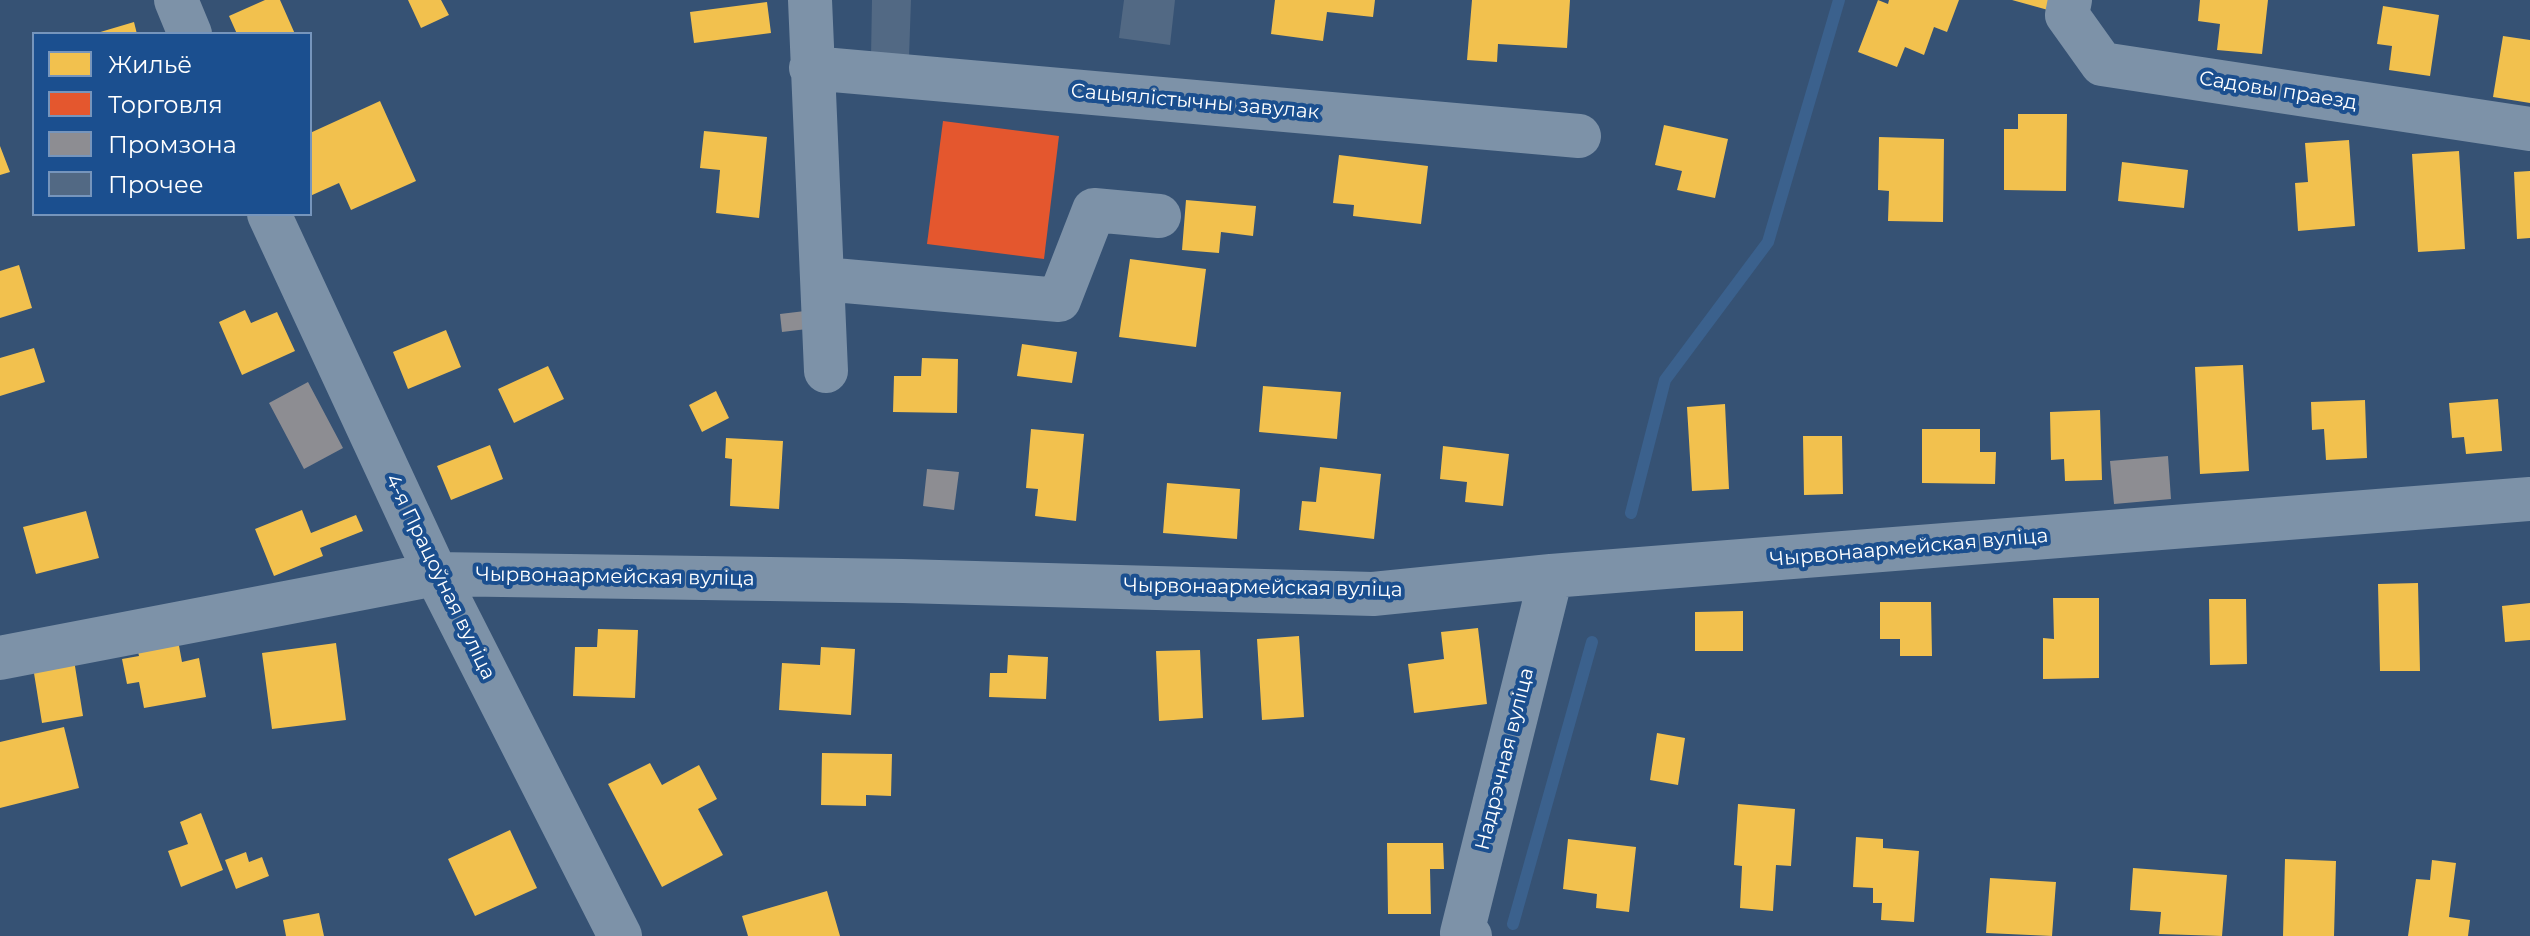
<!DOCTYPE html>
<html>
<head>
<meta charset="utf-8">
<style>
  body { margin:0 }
  #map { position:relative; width:2530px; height:936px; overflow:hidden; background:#365274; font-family:Montserrat,sans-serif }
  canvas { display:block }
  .legend { position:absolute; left:32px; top:32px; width:280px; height:184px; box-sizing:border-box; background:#1b4f8f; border:2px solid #7695bc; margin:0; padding:10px 14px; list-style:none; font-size:24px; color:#fff }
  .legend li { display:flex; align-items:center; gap:16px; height:40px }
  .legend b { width:40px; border:2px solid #7695bc }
</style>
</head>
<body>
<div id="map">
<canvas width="2530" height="936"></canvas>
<ul class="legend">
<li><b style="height:22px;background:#f2c14e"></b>Жильё</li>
<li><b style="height:22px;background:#e4572e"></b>Торговля</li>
<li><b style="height:22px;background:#8d8d92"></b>Промзона</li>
<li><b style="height:22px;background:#526984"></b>Прочее</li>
</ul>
</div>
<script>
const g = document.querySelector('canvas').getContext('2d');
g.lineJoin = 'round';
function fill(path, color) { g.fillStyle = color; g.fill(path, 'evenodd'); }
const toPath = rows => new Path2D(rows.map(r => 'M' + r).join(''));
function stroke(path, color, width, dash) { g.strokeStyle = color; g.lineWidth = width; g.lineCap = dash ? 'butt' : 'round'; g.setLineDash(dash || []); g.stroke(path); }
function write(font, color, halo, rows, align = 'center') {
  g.font = font + ' Montserrat,sans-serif'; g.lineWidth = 8; g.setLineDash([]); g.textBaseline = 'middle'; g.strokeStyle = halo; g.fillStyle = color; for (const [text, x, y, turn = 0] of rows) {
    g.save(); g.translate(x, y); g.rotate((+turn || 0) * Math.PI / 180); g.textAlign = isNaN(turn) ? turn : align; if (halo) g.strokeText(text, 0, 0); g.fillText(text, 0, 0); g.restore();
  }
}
fill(toPath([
  [265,0,280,0,295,34,237,34,229,16],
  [408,0,441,0,449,15,421,28],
  [1275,0,1375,0,1373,17,1327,12,1323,41,1271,34],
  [1472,0,1570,0,1567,48,1498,44,1497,62,1467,60],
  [1878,0,1888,4,1889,0,1959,0,1947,32,1934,27,1924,55,1905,47,1897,67,1858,52],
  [2012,0,2050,0,2048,10],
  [2200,0,2268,0,2262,54,2217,50,2220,24,2198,21],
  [767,2,771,33,694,43,690,12],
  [2383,6,2439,15,2430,76,2389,70,2392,46,2377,44],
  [134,22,137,34,98,34,97,33],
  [2503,36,2530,40,2530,103,2493,97],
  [380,101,416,181,351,210,339,183,310,196,310,133],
  [2018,114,2067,114,2066,191,2004,190,2004,129,2018,129],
  [1664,125,1728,139,1715,198,1677,190,1682,171,1655,165],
  [704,131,767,137,759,218,716,213,720,170,700,168],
  [1879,137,1944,139,1943,222,1888,221,1889,191,1878,190],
  [2349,140,2355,226,2298,231,2295,183,2308,182,2305,143],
  [0,146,10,172,0,175],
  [2459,151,2465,249,2418,252,2412,154],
  [1339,155,1428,166,1421,224,1353,216,1354,205,1333,203],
  [2122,162,2188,170,2184,208,2118,201],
  [2530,171,2530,238,2517,239,2514,172],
  [1186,200,1256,206,1253,236,1221,232,1219,253,1182,250],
  [1130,259,1206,269,1196,347,1119,337],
  [19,265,32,308,0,318,0,271],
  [245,310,251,323,277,312,295,351,242,375,219,322],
  [446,330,461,367,408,389,393,352],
  [1022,344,1077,352,1072,383,1017,376],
  [34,348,45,382,0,396,0,358],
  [922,358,958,359,957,413,893,412,894,376,921,376],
  [2243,365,2249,471,2200,474,2195,367],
  [548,366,564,399,514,423,498,389],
  [1263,386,1341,392,1337,439,1259,432],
  [716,391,729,418,702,432,689,405],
  [2498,399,2502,451,2466,454,2464,437,2452,438,2449,403],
  [2365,400,2367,458,2326,460,2324,429,2312,430,2311,402],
  [1725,404,1729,489,1692,491,1687,407],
  [2100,410,2102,480,2065,481,2064,459,2051,460,2050,412],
  [1031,429,1084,434,1076,521,1035,516,1038,489,1026,488],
  [1922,429,1980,429,1980,452,1996,452,1995,484,1922,483],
  [1803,436,1842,436,1843,494,1804,495],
  [726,438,783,441,779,509,730,506,732,459,725,458],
  [490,445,503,479,451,500,437,466],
  [1443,446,1509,454,1503,506,1465,502,1467,482,1440,479],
  [1320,467,1381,474,1374,539,1299,530,1302,501,1316,502],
  [1167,483,1240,489,1237,539,1163,533],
  [302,510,311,533,356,515,363,531,320,548,323,556,274,576,255,529],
  [86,511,99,558,36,574,23,527],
  [2418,583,2420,671,2380,671,2378,584],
  [2053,598,2099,598,2099,678,2043,679,2043,638,2054,639],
  [2209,599,2246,599,2247,664,2210,665],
  [1880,602,1931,602,1932,656,1900,656,1900,639,1880,639],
  [2530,603,2530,640,2505,642,2502,606],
  [1743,611,1743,651,1695,651,1695,612],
  [1478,628,1487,704,1414,713,1408,664,1444,659,1441,632],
  [598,629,638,630,635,698,573,696,575,647,597,647],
  [177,635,182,662,199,658,206,697,144,708,139,682,127,684,122,659,139,656,136,643],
  [1299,636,1304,717,1262,720,1257,639],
  [336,643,346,720,272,729,262,653],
  [821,647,855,649,851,715,779,710,782,663,820,665],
  [1200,650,1203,718,1159,721,1156,651],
  [1008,655,1048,657,1046,699,989,697,990,673,1007,673],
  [74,660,83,716,42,723,33,667],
  [64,727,79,788,0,808,0,742],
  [1657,733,1685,738,1678,785,1650,780],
  [822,753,892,754,891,796,866,795,866,806,821,805],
  [650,763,662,785,699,765,717,799,698,809,723,855,662,887,608,784],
  [1738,804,1795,809,1791,866,1776,865,1773,911,1740,908,1742,866,1734,865],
  [201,813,223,870,181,887,168,851,188,844,180,822],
  [510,830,537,888,475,916,448,859],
  [1856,837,1883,839,1883,848,1919,851,1914,922,1881,920,1882,903,1873,903,1873,888,1853,887],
  [1568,839,1636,847,1629,912,1596,908,1597,894,1563,889],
  [1387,843,1443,843,1444,869,1430,869,1431,914,1388,914],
  [246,852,249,862,262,857,269,876,236,889,225,860],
  [2285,859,2336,861,2334,936,2283,936],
  [2432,860,2456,863,2449,917,2470,920,2468,936,2408,936,2416,879,2430,880],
  [2133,868,2227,875,2222,936,2159,934,2161,912,2130,910],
  [1990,878,2056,882,2052,936,1986,933],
  [827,891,840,936,748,936,742,916],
  [319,913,324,936,286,936,283,920]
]), '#f2c14e');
fill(toPath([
  [943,121,1059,136,1044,259,927,244]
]), '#e4572e');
fill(toPath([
  [805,311,807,329,782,332,780,314],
  [308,382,343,448,304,469,269,403],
  [2168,456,2171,499,2114,504,2110,461],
  [927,469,959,472,954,510,923,506]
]), '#8d8d92');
stroke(toPath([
  [1631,513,1665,380,1768,242,1839,0],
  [1513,924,1592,642]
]), '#3b618d', 12);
fill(toPath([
  [872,0,911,0,909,57,871,57],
  [1124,0,1175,0,1170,45,1119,38]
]), '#526984');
stroke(toPath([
  [176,0,190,34],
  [810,0,826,371],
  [2070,0,2067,15,2102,64,2530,129],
  [811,68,1579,136],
  [269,214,436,574,620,936],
  [823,279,1059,300,1094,210,1159,216],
  [0,658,436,574,903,581,1373,594,1551,576,2530,499],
  [1470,936,1462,933,1551,576]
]), '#7d92a8', 44);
write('20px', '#fff', '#1b4f8f', [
  ["Садовы праезд",2278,91,9],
  ["Сацыялістычны завулак",1195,102,5],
  ["Чырвонаармейская вуліца",1909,548,-5],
  ["4-я Працоўная вуліца",440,577,64],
  ["Чырвонаармейская вуліца",615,577,1],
  ["Чырвонаармейская вуліца",1263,588,1],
  ["Надрэчная вуліца",1505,759,-76]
]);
</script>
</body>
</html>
